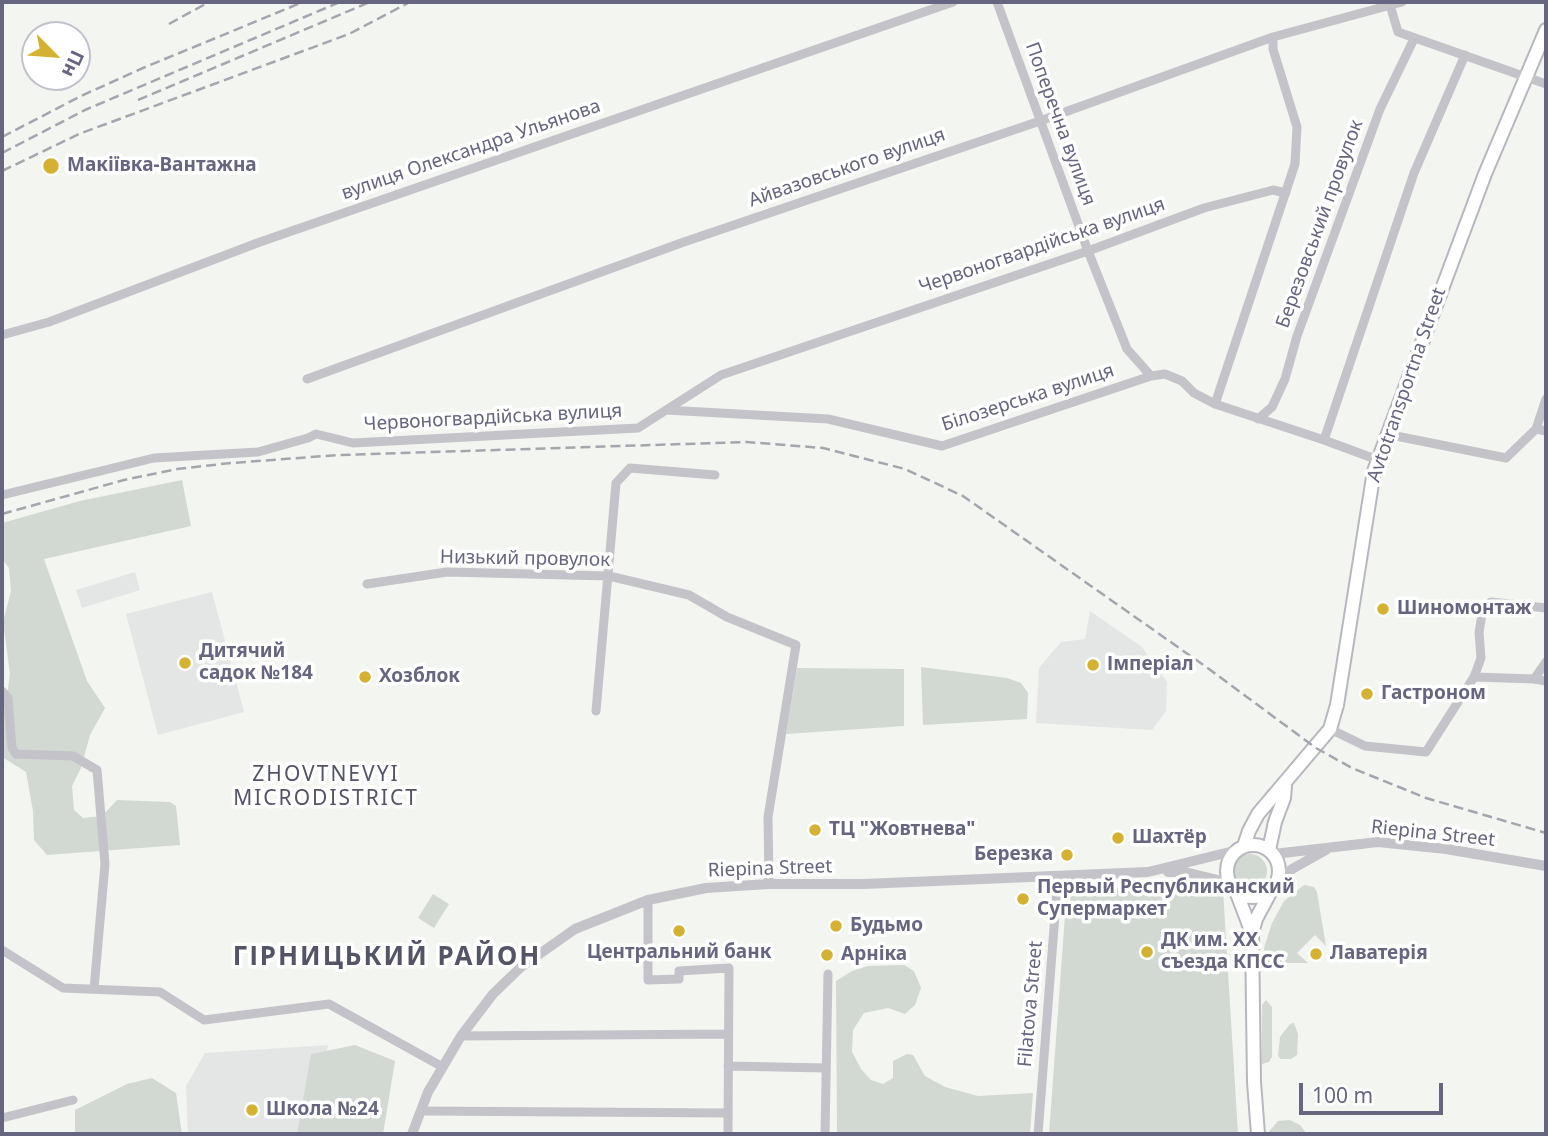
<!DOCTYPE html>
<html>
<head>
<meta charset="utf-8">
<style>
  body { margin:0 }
  #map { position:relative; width:1548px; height:1136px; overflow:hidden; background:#f3f5f1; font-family:"Noto Sans",sans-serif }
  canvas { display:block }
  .frame { position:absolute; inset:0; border:4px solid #666680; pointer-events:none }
  .north { position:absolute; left:21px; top:21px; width:70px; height:70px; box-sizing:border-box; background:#fff; border:2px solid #c2c2cc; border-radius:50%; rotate:115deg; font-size:19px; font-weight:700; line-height:28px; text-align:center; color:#666680 }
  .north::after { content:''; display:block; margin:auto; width:24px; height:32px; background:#d5b132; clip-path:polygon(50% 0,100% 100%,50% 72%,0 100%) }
  .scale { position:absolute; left:1299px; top:1083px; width:144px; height:32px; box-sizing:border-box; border:4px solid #666680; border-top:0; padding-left:9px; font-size:21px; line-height:24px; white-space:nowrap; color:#666680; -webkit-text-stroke:5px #fff; paint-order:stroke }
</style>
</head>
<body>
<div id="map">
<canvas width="1548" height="1136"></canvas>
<div class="frame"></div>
<div class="north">Пн</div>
<div class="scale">100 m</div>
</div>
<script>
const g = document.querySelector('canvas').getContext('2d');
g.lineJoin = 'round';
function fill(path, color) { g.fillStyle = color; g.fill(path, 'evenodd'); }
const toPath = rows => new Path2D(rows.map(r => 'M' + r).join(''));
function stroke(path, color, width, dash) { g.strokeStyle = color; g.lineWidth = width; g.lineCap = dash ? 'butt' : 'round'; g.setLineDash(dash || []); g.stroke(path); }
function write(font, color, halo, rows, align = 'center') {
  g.font = font + ' "Noto Sans",sans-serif'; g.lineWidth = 7; g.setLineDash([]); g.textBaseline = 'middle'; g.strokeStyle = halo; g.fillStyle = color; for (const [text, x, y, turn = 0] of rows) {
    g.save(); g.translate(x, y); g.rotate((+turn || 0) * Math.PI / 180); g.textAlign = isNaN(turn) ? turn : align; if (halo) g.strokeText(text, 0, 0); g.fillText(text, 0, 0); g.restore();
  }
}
fill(toPath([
  [135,572,140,590,82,608,76,590],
  [212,592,244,712,158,735,126,614],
  [1090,611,1142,647,1167,682,1166,711,1152,730,1036,723,1039,668,1061,642,1085,639],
  [328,1045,312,1134,188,1134,186,1086,205,1053]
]), '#e4e5e5');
fill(toPath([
  [182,480,191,526,44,559,87,681,105,708,90,735,81,768,72,786,74,810,83,818,102,816,117,800,170,802,176,806,180,845,47,855,34,840,33,811,26,772,2,757,2,704,6,702,10,674,3,622,11,591,9,568,2,559,2,523,80,501],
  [921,667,1007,678,1021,683,1028,693,1027,719,923,725],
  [797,668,904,669,904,726,786,734],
  '1233 871a17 17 0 1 1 34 0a17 17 0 1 1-34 0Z',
  [1304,885,1314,887,1317,892,1326,946,1315,935,1297,953,1308,963,1265,963,1264,948,1272,923,1284,901],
  [1067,888,1223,890,1238,1134,1049,1134],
  [433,894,449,904,434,928,418,918],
  [904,965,914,971,921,988,915,1005,905,1014,888,1008,864,1013,853,1030,852,1052,861,1069,871,1080,883,1084,893,1078,893,1061,907,1054,913,1055,925,1076,945,1087,978,1096,1033,1093,1030,1134,837,1134,836,981,852,971,868,966],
  [1266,1000,1272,1007,1272,1057,1269,1062,1262,1064,1262,1005],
  [1294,1023,1298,1034,1297,1055,1291,1059,1281,1059,1278,1056,1280,1037,1290,1024],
  [355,1045,395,1061,383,1134,297,1134,311,1054],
  [152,1078,176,1093,182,1134,75,1134,75,1110,127,1084],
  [1290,1120,1300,1125,1307,1134,1267,1134,1278,1121]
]), '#d1d9d2');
const secondary = toPath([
  '1227 871a26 26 0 1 1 52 0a26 26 0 1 1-52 0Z',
  [1244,846,1249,831,1258,814,1330,729,1337,705,1374,471,1485,174,1546,30],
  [1269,850,1275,822,1284,798,1285,786],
  [1236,891,1252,933],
  [1258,1134,1254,1082,1252,933,1256,919,1271,891]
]);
stroke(secondary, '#b7b7bf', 16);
stroke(toPath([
  [997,2,1088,251,1127,349,1151,376,1165,374,1182,381,1194,393,1215,404,1324,440,1378,460],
  [1390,5,1398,32,1546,84],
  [2,335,49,322,260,242,953,2],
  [307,379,681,243,1040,121,1273,37,1402,2],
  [1215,404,1295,164,1297,127,1273,49,1273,37],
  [666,410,828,419,942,446,1151,376],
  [1258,419,1272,407,1285,379,1297,336,1380,109,1414,39],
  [1536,429,1546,399],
  [1386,434,1506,458,1536,429,1546,431],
  [1324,440,1414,173,1465,55],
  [2,495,154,458,258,452,308,438,316,434,353,443,638,428,721,375,1088,251,1204,208,1273,190,1286,193],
  [367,584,447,572,609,576,689,595,727,617,796,645,768,817,769,884],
  [1474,677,1481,658,1479,632,1483,609,1491,602,1546,608],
  [1534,679,1546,681],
  [2,691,8,698,12,748,16,754,73,756,97,770,105,864,94,989],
  [596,711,616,483,630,468,715,475],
  [1330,729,1365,746,1426,752,1474,677,1534,679,1546,662],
  [648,900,648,980,679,979,679,971,729,968,728,1134],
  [2,950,63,988,160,992,204,1020,329,1004,441,1066],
  [461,1036,728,1034],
  [728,1066,826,1068],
  [421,1111,728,1113],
  [2,1118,73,1100],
  [825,1134,828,974],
  [1038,1134,1058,876]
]), '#c3c3c9', 9);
stroke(toPath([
  [1274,854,1378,842,1446,849,1546,866],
  [1168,872,1185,872,1230,883],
  [1276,884,1292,869,1326,850],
  [412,1134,428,1092,461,1036,493,994,521,967,575,929,648,900,706,888,769,884,864,884,1148,872,1238,850]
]), '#c3c3c9', 10);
stroke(secondary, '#fff', 12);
stroke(toPath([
  [169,24,209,2],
  [138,100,370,2],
  [2,137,81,96,143,68,303,2],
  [2,153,85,110,340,2],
  [2,171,79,134,349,34,410,2],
  [2,514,124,480,177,469,231,463,339,455,747,442,823,448,905,469,963,496,1209,669,1316,748,1352,768,1426,798,1546,833]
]), '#a5a5ae', 2.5, [10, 5]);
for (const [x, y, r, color] of [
  [51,166,9,"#d5b132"],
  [1383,609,7,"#d5b132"],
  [185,663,7,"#d5b132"],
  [1093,665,7,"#d5b132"],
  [365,677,7,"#d5b132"],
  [1367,694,7,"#d5b132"],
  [815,830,7,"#d5b132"],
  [1118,838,7,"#d5b132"],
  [1067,855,7,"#d5b132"],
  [1023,899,7,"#d5b132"],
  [836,926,7,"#d5b132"],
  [679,931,7,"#d5b132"],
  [1147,952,7,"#d5b132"],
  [1316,954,7,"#d5b132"],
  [827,955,7,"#d5b132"],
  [252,1110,7,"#d5b132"]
]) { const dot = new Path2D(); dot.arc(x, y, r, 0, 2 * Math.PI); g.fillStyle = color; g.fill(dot); stroke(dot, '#fff', 2.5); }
write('19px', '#666680', '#fff', [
  ["Поперечна вулиця",1060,124,70],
  ["вулиця Олександра Ульянова",471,150,-19],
  ["Айвазовського вулиця",847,168,-19],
  ["Березовський провулок",1320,224,-70],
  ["Червоногвардійська вулиця",1042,246,-19],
  ["Avtotransportna Street",1407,385,-71],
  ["Білозерська вулиця",1028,398,-18],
  ["Червоногвардійська вулиця",493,418,-3],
  ["Низький провулок",525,559,1],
  ["Riepina Street",1433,834,6],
  ["Riepina Street",770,869,-2],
  ["Filatova Street",1031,1004,-85]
]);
write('bold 19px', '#666680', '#fff', [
  ["Макіївка-Вантажна",67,166],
  ["Шиномонтаж",1397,609],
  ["Дитячий",199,652],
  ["садок №184",199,674],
  ["Імперіал",1107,665],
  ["Хозблок",379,677],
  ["Гастроном",1381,694],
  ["ТЦ \"Жовтнева\"",829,830],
  ["Шахтёр",1132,838],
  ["Березка",1053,855,"right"],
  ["Первый Республиканский",1037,888],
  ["Супермаркет",1037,910],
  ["Будьмо",850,926],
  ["ДК им. XX",1161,941],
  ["съезда КПСС",1161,963],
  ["Центральний банк",679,953,"center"],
  ["Лаватерія",1330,954],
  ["Арніка",841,955],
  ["Школа №24",266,1110]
], 'left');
g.letterSpacing = '2px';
write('21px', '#535466', '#fff', [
  ["ZHOVTNEVYI",326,775],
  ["MICRODISTRICT",326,799]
]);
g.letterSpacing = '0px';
g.letterSpacing = '2px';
write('bold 26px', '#535466', '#fff', [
  ["ГІРНИЦЬКИЙ РАЙОН",387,958]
]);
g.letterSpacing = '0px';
</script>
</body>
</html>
